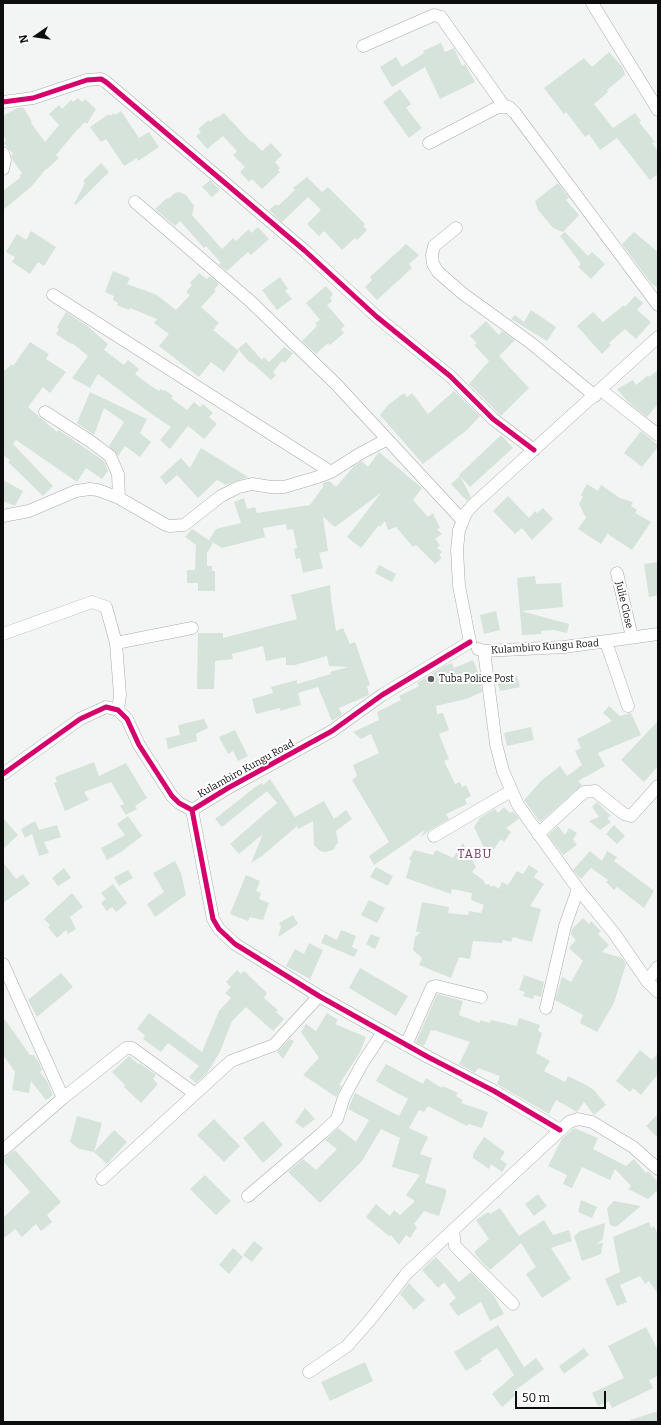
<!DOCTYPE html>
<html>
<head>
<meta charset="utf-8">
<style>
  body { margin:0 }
  #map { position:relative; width:661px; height:1425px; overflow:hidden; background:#f3f5f4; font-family:Bitter,serif }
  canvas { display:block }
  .frame { position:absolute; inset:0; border:4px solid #0c0d0c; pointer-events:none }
  .north { position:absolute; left:16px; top:16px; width:40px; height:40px; -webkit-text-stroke:3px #fff; paint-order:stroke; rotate:257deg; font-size:11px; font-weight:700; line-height:16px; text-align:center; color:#0c0d0c }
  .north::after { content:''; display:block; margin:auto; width:14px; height:18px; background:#0c0d0c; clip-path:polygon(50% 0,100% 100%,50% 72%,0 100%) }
  .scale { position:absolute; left:515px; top:1391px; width:91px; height:18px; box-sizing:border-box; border:2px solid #0c0d0c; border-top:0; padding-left:5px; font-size:12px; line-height:14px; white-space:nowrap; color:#0c0d0c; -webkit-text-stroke:3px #fff; paint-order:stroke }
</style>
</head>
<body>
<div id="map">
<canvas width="661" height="1425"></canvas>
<div class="frame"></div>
<div class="north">N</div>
<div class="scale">50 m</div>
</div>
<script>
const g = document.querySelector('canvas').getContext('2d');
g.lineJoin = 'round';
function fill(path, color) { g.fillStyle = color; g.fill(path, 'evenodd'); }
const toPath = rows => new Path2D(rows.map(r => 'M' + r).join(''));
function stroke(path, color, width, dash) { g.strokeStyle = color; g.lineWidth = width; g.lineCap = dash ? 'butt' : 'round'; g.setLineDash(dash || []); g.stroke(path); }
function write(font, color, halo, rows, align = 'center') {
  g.font = font + ' Bitter,serif'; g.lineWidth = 4; g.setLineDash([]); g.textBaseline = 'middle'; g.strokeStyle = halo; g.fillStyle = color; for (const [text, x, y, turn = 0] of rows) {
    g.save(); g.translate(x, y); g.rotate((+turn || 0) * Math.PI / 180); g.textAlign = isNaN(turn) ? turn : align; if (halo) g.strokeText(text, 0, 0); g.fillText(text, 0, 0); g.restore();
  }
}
fill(toPath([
  [441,43,445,52,454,48,462,66,465,64,475,82,440,99,425,67,392,87,380,67,396,57,402,67,424,53,423,51],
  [609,52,623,68,625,75,607,90,608,92,594,104,613,128,635,113,641,121,639,122,655,142,652,143,658,151,658,174,650,180,617,138,600,150,589,134,585,137,566,112,564,114,544,88,584,58,592,67],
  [400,89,411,104,406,108,422,128,409,138,383,102],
  [78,98,82,102,85,99,96,109,87,124,85,122,77,130,56,155,59,158,47,169,46,169,31,187,3,210,3,191,21,177,19,176,22,173,12,159,11,155,13,154,4,143,6,140,3,135,3,116,17,108,23,107,32,122,31,123,45,142,59,125,49,114,59,105,62,109,71,100,73,102],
  [121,111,139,138,149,132,159,147,138,161,137,158,124,166,106,139,101,142,90,127,109,114,110,116,114,113,115,115],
  [224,113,251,142,252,141,262,151,271,143,282,155,275,162,280,168,278,170,280,172,262,189,252,179,249,182,240,172,245,167,233,155,237,151,223,136,207,149,196,136,201,132,198,129,209,120,210,122,216,117,217,118],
  [101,163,109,172,76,205,74,204,85,183,83,181],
  [307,177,322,192,328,187,365,224,363,226,367,230,357,240,355,238,342,250,324,231,319,236,307,224,321,210,308,197,282,222,269,210,276,204,278,206,295,190,293,188],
  [210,180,220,190,212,197,202,187],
  [558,183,569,198,566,200,579,215,563,232,553,228,538,210,535,201],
  [179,192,186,195,194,206,192,215,222,249,233,238,236,241,249,229,251,233,258,227,269,239,251,255,248,252,227,271,219,265,221,263,206,246,204,248,180,221,175,226,155,209,167,198,168,199,175,193],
  [31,231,56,247,44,266,38,262,30,274,12,262,15,257,6,252,17,234,26,240],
  [565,232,588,256,592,252,605,264,591,279,578,267,581,264,560,236],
  [634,232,658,252,658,288,651,283,622,244],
  [406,244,419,255,409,264,412,268,377,300,365,287,372,280,370,277],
  [113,271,130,278,127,284,157,295,176,310,190,295,186,292,192,285,190,283,199,273,207,279,210,276,216,281,219,284,214,290,216,291,201,307,219,323,213,330,239,351,224,372,211,362,199,377,159,346,169,334,154,323,157,319,130,308,129,310,117,305,118,303,113,300,114,296,105,292],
  [280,277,288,289,285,291,292,299,277,310,262,290],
  [326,286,333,294,330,298,332,301,327,305,345,326,341,329,344,333,330,345,328,343,316,354,302,341,317,326,315,323,320,320,306,303],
  [635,296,643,303,637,310,651,322,636,339,625,329,609,343,611,345,602,354,577,326,593,312,603,322,624,305,625,307],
  [531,310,556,327,547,341,511,319,515,315,524,322],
  [66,312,86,325,108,344,104,350,124,365,128,360,139,369,135,374,151,386,159,391,161,389,164,391,165,390,173,396,171,398,187,410,194,402,200,407,203,404,213,413,209,417,217,424,204,439,188,426,170,449,160,440,171,427,150,413,98,374,90,388,72,378,88,356,72,343,71,344,56,334,59,329,57,327],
  [486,321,499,335,502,331,515,340,499,356,529,388,501,416,469,384,489,361,474,345,477,343,470,336],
  [30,342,49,354,46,359,66,372,50,393,43,387,28,407,57,432,59,430,104,461,108,471,102,479,86,468,77,482,16,440,13,444,53,486,43,496,8,462,10,460,3,455,3,372,12,364,13,366],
  [246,342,262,360,264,357,269,362,284,347,293,353,285,363,282,361,273,372,276,375,271,380,251,362,250,363,238,349],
  [658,370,658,404,647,417,627,401,617,389,633,380,636,385,648,375,649,377],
  [454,391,480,416,467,430,423,464,380,415,388,405,404,393,407,397,412,393,428,414],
  [90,392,147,419,140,433,151,442,140,457,125,446,118,456,109,446,124,422,104,408,94,435,77,423],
  [641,431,658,445,658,447,642,467,624,453],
  [501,435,513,448,470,487,459,475],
  [201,448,248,477,226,485,217,480,198,498,177,475,166,485,160,477,181,458,190,468],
  [379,452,422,488,413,500,428,517,433,513,440,528,437,529,442,534,435,539,440,545,437,548,442,552,439,555,442,558,435,564,416,545,413,547,396,527,388,530,385,521,380,527,379,525,361,548,347,537,381,493,335,527,323,517,328,551,319,553,323,568,303,573,300,558,296,559,294,549,297,548,293,529,287,530,286,524,263,528,265,537,222,548,209,540,216,529,241,523,234,502,244,498,247,509,255,507,257,513,310,505,323,487,323,483,329,481,336,487,354,466,362,461,368,467],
  [460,476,471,497,467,501,451,484],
  [3,480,23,491,15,506,3,501],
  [587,484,598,491,601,485,620,498,633,502,631,506,637,510,635,513,651,522,632,550,609,535,608,533,601,544,578,529,586,518,579,504,583,497,581,495],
  [508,496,529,518,535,511,537,513,543,508,553,519,532,540,522,528,515,534,493,511],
  [192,529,213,543,207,553,207,566,212,566,212,571,215,571,215,591,198,591,198,583,187,583,187,570,195,570,196,545,185,537],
  [658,562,658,595,649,597,644,564],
  [379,565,396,574,392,582,375,573],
  [535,576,536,584,561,583,563,607,521,611,569,624,567,633,553,630,541,631,541,634,522,635,517,578],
  [330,585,331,599,336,631,343,628,350,644,355,642,370,685,367,686,369,695,339,708,342,715,332,721,318,687,298,693,301,705,280,711,280,708,256,714,252,699,273,693,271,687,297,680,297,684,331,674,330,672,348,667,329,666,327,656,295,665,286,665,286,657,266,661,263,646,232,654,233,659,215,661,214,689,197,689,198,633,223,633,223,638,297,619,291,595],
  [496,611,500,630,484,634,480,615],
  [473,660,480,677,482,692,466,699,436,706,437,714,443,713,449,730,439,734,449,759,444,761,455,784,460,782,462,787,466,785,471,796,465,799,467,804,446,814,449,819,430,830,420,838,425,830,374,865,369,856,389,842,352,780,357,776,353,765,379,753,371,734,361,739,353,732,379,720,377,712,401,700,399,696,419,686,417,683,444,666,452,663,454,668],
  [517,675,520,687,500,691,497,680],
  [609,706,620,716,631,713,641,735,598,753,605,766,578,781,582,785,540,822,524,800,542,780,560,766,567,776,582,765,575,751,581,748,577,739,612,721,603,713],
  [204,719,208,728,196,734,197,741,168,749,166,738,180,735,178,725],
  [658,721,658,766,644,782,621,760],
  [531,727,534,740,507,746,504,733],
  [235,730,248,756,238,761,233,751,228,754,219,737],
  [94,762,99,776,126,763,147,798,135,806,137,809,126,815,120,806,124,804,111,782,84,792,89,800,65,811,54,783,57,782,55,777],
  [270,779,295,817,324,801,334,819,346,810,352,819,336,831,338,842,333,850,325,852,320,851,314,845,313,821,298,829,297,826,262,856,251,863,263,834,239,854,230,844,277,803,267,791,222,827,215,819,254,788,262,783,263,785],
  [597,802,611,816,607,818,611,822,600,830,589,821,599,817,592,807],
  [504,807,510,813,513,811,519,819,506,828,511,832,504,842,501,839,492,852,483,846,474,827,480,818,495,809,498,813],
  [128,816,142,836,121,852,107,860,101,848,125,835,117,824],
  [3,818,18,835,3,849],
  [35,821,39,830,57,825,61,837,44,842,49,853,39,856,32,834,25,838,21,829],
  [614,825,625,836,617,844,606,834],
  [558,826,565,835,569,828,577,833,573,839,577,845,563,855,548,835],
  [463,843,476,867,472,872,483,880,486,885,488,884,492,887,493,885,499,889,502,882,508,885,517,871,523,874,529,865,538,871,534,877,544,884,530,906,541,909,532,942,513,937,511,942,503,940,502,943,473,941,470,959,459,957,451,978,419,965,422,958,413,950,415,937,421,932,416,932,422,902,449,907,448,913,468,915,469,911,481,913,484,905,471,900,472,893,452,889,451,894,406,878,411,860,409,859,414,850,433,855,436,850,453,858],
  [590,851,602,861,607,851,617,857,614,861,654,891,644,908,617,887,614,890,606,882,608,880,591,868,581,879,579,877,573,870],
  [175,861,181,873,186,895,155,917,147,904,164,892,153,873],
  [3,862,16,879,23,874,30,884,3,903],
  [376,867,393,876,388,886,370,877],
  [64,868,71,878,58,886,52,878],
  [128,870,133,878,119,886,114,877],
  [246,875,260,881,256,891,261,893,259,899,269,903,263,920,250,917,248,921,230,914],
  [113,884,127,903,116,912,112,907,107,911,101,903,106,899,101,893],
  [72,893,83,907,70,917,76,929,68,934,66,930,57,938,48,927,50,925,44,919],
  [369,900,385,908,377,923,361,915],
  [293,915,298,924,278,937,281,927,279,923],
  [583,918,589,924,591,921,601,931,598,934,609,945,602,952,622,958,626,964,614,1003,597,1032,580,1023,583,1015,555,1000,562,977,571,982,583,961,569,948,576,940,571,935,572,929],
  [341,930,356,936,352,947,358,950,354,957,321,943,325,934,337,940],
  [371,934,380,938,375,949,366,944],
  [309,943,323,950,310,979,286,966,295,949,304,954],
  [360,968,408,996,396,1016,349,988],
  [237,970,241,974,244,971,267,993,264,998,278,1010,276,1012,284,1019,273,1031,246,1007,232,1021,220,1052,207,1073,196,1083,189,1077,199,1066,168,1043,161,1052,143,1039,145,1035,137,1029,149,1013,202,1052,219,1011,231,998,225,993,231,987,226,982],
  [61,973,73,987,37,1017,28,1000],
  [524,975,544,982,541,997,534,995,533,999,523,996,525,992,519,990],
  [437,994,463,1001,459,1015,480,1023,480,1020,490,1023,491,1020,517,1026,519,1018,540,1025,538,1031,542,1033,536,1053,550,1061,544,1071,565,1082,568,1076,586,1085,594,1090,606,1105,594,1115,584,1102,577,1112,556,1100,549,1114,497,1084,500,1076,478,1068,475,1073,459,1064,470,1042,434,1030,434,1031,431,1030,424,1046,416,1042],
  [327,1013,338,1020,335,1024,366,1037,360,1052,339,1085,342,1086,336,1097,303,1075,319,1058,301,1032,306,1024,316,1031],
  [3,1017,30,1055,34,1055,39,1063,42,1070,40,1072,47,1081,53,1095,46,1100,31,1081,29,1093,12,1090,15,1072,3,1055],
  [290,1039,294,1041,283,1059,277,1052],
  [640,1050,652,1060,658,1053,658,1074,641,1095,633,1088,630,1092,616,1081],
  [129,1056,138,1064,139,1063,156,1075,153,1079,158,1084,141,1103,124,1087,125,1085,112,1072],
  [386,1064,423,1084,426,1078,442,1088,443,1086,458,1093,456,1096,463,1100,461,1103,488,1112,482,1128,468,1124,467,1126,428,1106,424,1112,419,1110,409,1128,428,1137,420,1154,432,1158,425,1183,446,1189,446,1194,439,1216,424,1211,414,1224,417,1227,410,1238,406,1235,399,1245,391,1235,389,1236,366,1217,376,1204,390,1216,394,1210,400,1215,415,1201,406,1195,420,1175,392,1167,400,1138,381,1129,362,1161,320,1203,288,1172,303,1159,316,1170,337,1149,325,1140,338,1128,356,1142,369,1120,348,1109,355,1093,399,1116,408,1099,376,1081],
  [305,1108,315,1119,303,1128,295,1122],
  [658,1114,658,1138,646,1126],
  [77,1116,102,1123,94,1152,114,1130,127,1142,107,1164,94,1152,79,1149,70,1142],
  [214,1119,240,1146,224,1162,197,1135],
  [263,1121,283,1145,263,1163,243,1138],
  [574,1128,598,1138,593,1149,626,1166,634,1159,646,1173,648,1171,658,1182,658,1190,648,1199,628,1189,631,1186,615,1169,610,1180,582,1167,572,1188,563,1184,567,1175,548,1166,562,1139],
  [484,1137,505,1152,500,1159,507,1164,502,1172,491,1164,489,1169,473,1158,473,1154],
  [15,1150,61,1202,47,1215,52,1222,41,1231,36,1224,22,1237,15,1229,3,1239,3,1218,30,1192,3,1161,3,1159],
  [205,1175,231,1201,216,1215,190,1189],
  [538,1194,547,1206,534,1216,525,1204],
  [581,1200,597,1207,592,1218,578,1212],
  [614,1201,641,1206,616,1227,610,1225,607,1208],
  [500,1208,519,1236,544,1220,553,1235,569,1230,572,1241,551,1248,571,1279,542,1298,526,1274,536,1267,521,1243,490,1270,482,1262,474,1252,489,1239,476,1220,488,1212,490,1214],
  [649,1222,651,1228,654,1226,658,1234,658,1294,649,1281,645,1284,640,1276,620,1285,627,1302,617,1306,605,1279,620,1272,613,1237],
  [605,1223,603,1239,596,1245,603,1242,601,1254,582,1261,574,1236,580,1231],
  [254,1241,263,1248,252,1262,243,1255],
  [233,1248,243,1257,229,1274,219,1265],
  [436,1257,459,1282,471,1272,494,1296,504,1314,490,1321,481,1302,458,1316,449,1304,456,1298,444,1282,438,1288,422,1270],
  [409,1283,425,1300,414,1310,400,1294],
  [498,1325,524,1367,536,1358,544,1369,513,1392,516,1395,502,1407,492,1394,514,1375,497,1348,480,1359,482,1361,466,1371,454,1352],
  [646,1327,658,1350,658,1376,649,1380,653,1388,612,1408,609,1401,598,1406,592,1393,624,1378,608,1346],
  [584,1348,589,1355,564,1374,559,1366],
  [365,1362,373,1381,330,1401,321,1382],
  [658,1411,658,1422,630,1422,630,1420]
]), '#d5e3db');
const minor = toPath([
  [592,3,658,110],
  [363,46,434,15,441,17,504,106],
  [3,102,33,98,87,80,101,79,106,82,304,250,377,317,450,376,493,419,534,450],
  [429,143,498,107,509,107,515,113,658,305],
  [3,153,5,160,3,169],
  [135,202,249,300,336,384,463,521],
  [456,228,434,246,432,255,433,264,438,272,462,293,531,343,595,396],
  [53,295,331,472],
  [601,390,658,435],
  [45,412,90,441,110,456,118,474,119,498],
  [3,516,29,511,76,491,90,489,98,490,119,498,166,525,170,526,184,525,221,496,239,487,252,484,271,487,284,487,318,477,331,472,361,453,386,440],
  [617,573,632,637],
  [3,634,92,602,106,607,116,643],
  [470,642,459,586,457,550,459,530,466,513,474,504,658,337],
  [606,642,628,706],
  [478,649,484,651,564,647,658,634],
  [484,651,496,744,503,771,518,805,578,889,614,933,647,981,658,992],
  [118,710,120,695,116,643,192,628],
  [3,774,80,719,106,707,118,710,127,719,139,745,172,796,179,803,192,810,228,788,332,731,382,695,470,642],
  [192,810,213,919,219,929,235,944,319,996,428,1057,494,1091,560,1130],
  [538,834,584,792,595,791,624,814,631,816,658,786],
  [434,836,511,791],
  [3,964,63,1098],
  [647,981,658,967],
  [546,1008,565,926,578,889],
  [406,1045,432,987,436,986,481,997],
  [3,1150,63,1098,126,1048,132,1048,194,1093],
  [102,1179,231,1061,274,1045,319,996],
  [248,1196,321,1134,337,1119,344,1097,362,1064,383,1032],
  [453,1230,455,1246,513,1304],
  [309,1372,347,1346,370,1320,407,1273,569,1122,578,1119,592,1122,633,1147,658,1169]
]);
stroke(minor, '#aaacab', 13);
stroke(minor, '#fdfefd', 12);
stroke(toPath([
  [3,102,33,98,87,80,101,79,106,82,304,250,377,317,450,376,493,419,534,450],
  [3,774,80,719,106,707,118,710,127,719,139,745,172,796,179,803,192,810,228,788,332,731,382,695,470,642],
  [192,810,213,919,219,929,235,944,319,996,428,1057,494,1091,560,1130]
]), '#d6006c', 5);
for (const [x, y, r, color] of [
  [431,679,4,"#5d5e5d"]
]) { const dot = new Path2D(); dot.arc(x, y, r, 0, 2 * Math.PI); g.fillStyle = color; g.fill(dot); stroke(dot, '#fff', 1.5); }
write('10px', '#0c0d0c', '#fff', [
  ["Julie Close",624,605,77],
  ["Kulambiro Kungu Road",545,647,-4],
  ["Kulambiro Kungu Road",246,769,-29]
]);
write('10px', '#0c0d0c', '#fff', [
  ["Tuba Police Post",439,679]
], 'left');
g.letterSpacing = '1px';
write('12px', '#703660', '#fff', [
  ["TABU",475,855]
]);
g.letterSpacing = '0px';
</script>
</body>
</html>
